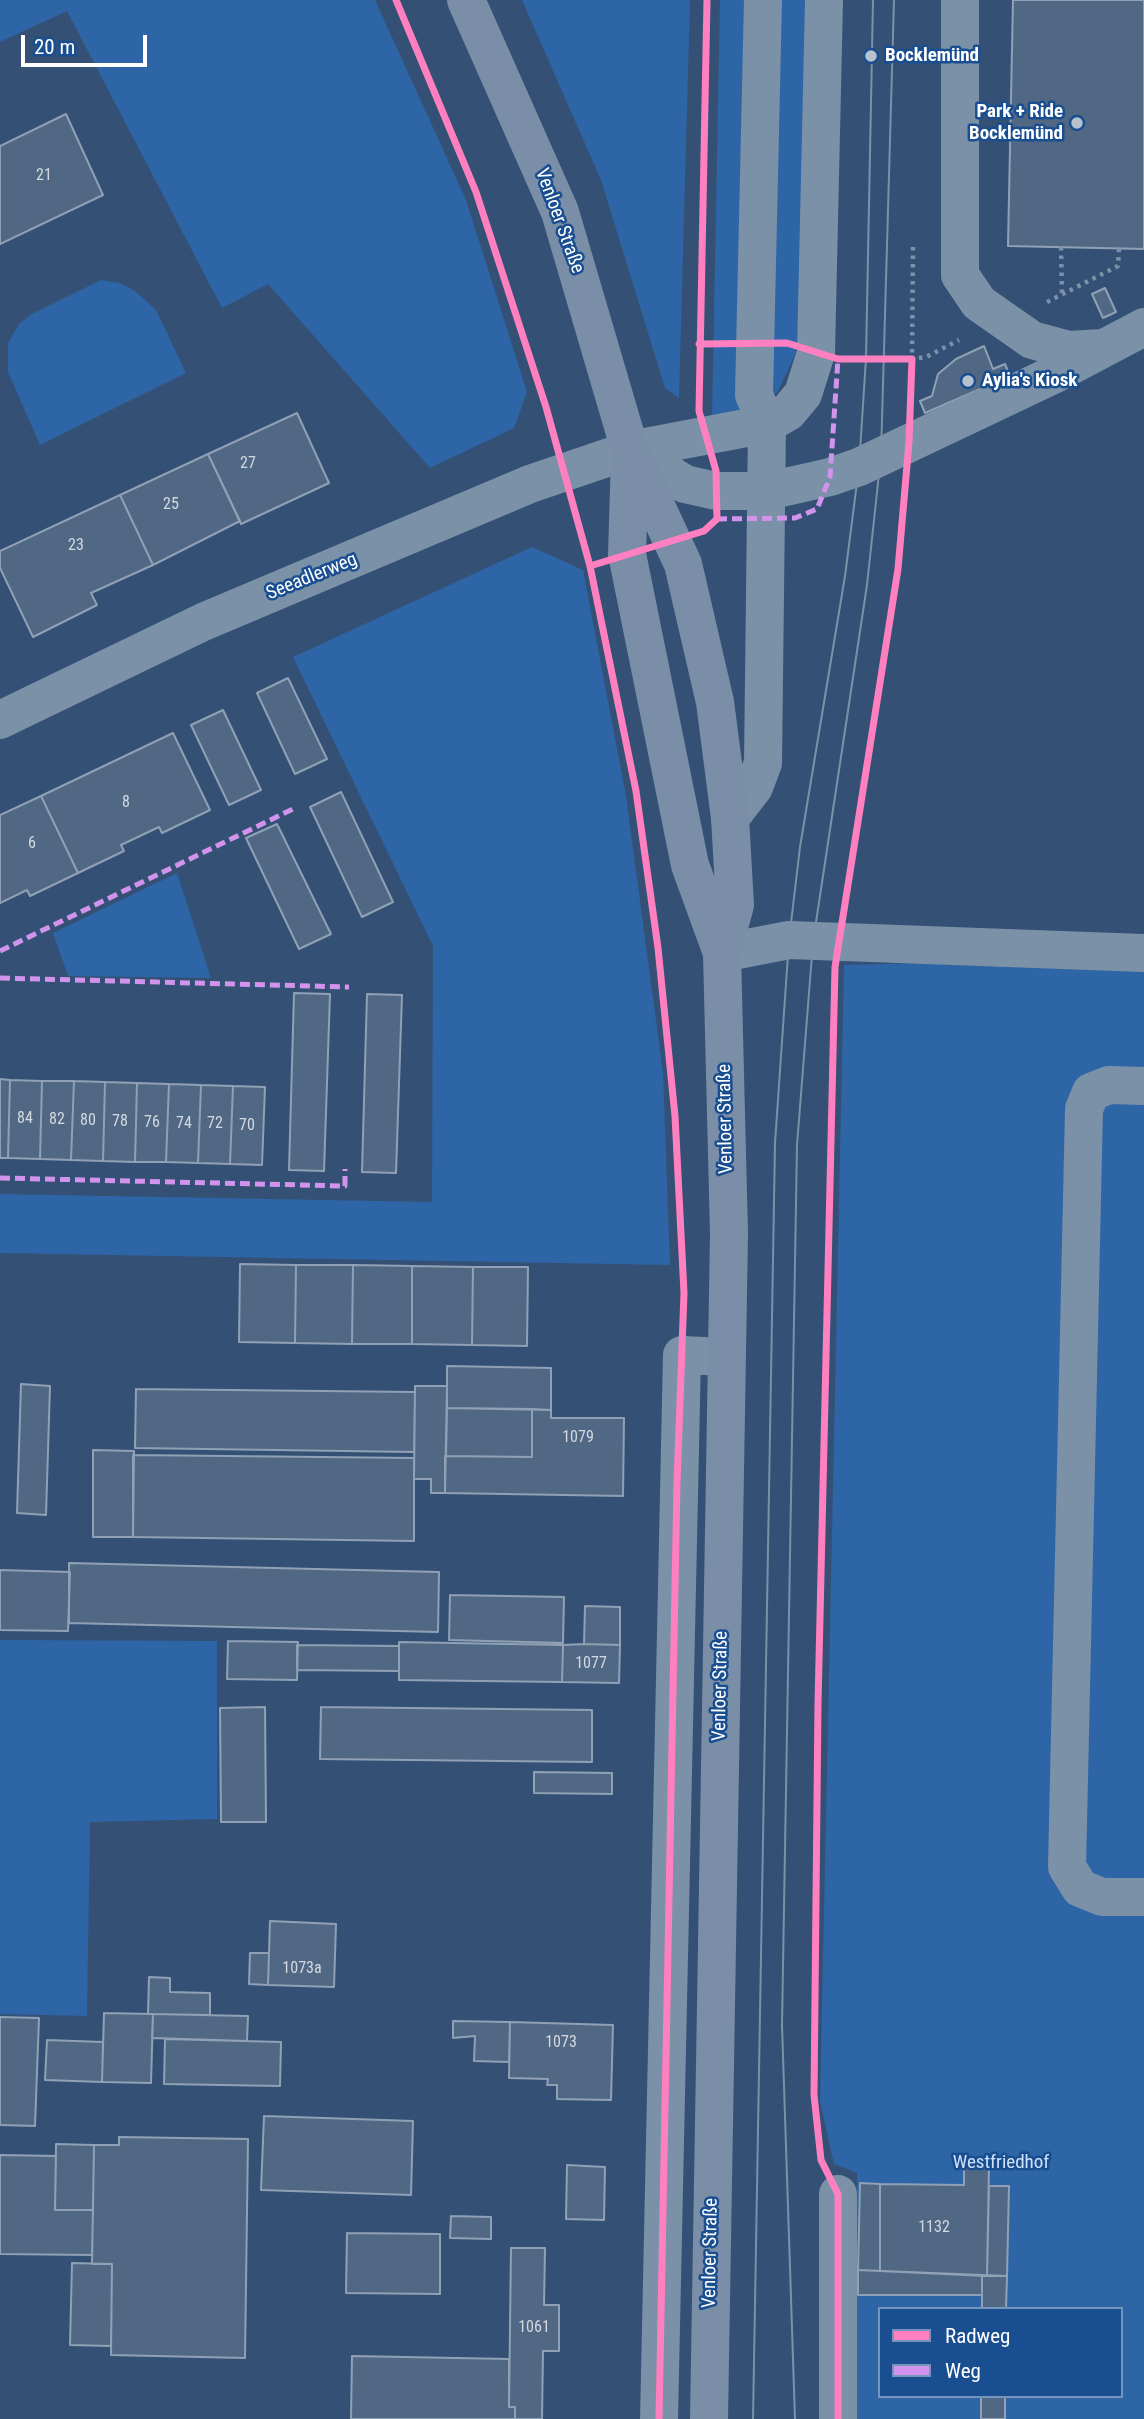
<!DOCTYPE html>
<html>
<head>
<meta charset="utf-8">
<style>
  body { margin:0 }
  #map { position:relative; width:1144px; height:2419px; overflow:hidden; background:#345175; font-family:"Roboto Condensed",sans-serif }
  canvas { display:block }
  .legend { position:absolute; left:878px; top:2307px; width:245px; height:91px; box-sizing:border-box; background:#194e90; border:2px solid #7595bc; margin:0; padding:9px 12px; list-style:none; font-size:21px; color:#fff }
  .legend li { display:flex; align-items:center; gap:14px; height:35px }
  .legend b { width:35px; border:2px solid #7595bc }
  .scale { position:absolute; left:21px; top:35px; width:126px; height:32px; box-sizing:border-box; border:4px solid #fff; border-top:0; padding-left:9px; font-size:21px; line-height:24px; white-space:nowrap; color:#fff; -webkit-text-stroke:5px #194e90; paint-order:stroke }
</style>
</head>
<body>
<div id="map">
<canvas width="1144" height="2419"></canvas>
<ul class="legend">
<li><b style="height:9px;background:#ff80c0"></b>Radweg</li>
<li><b style="height:9px;background:#d193ec"></b>Weg</li>
</ul>
<div class="scale">20 m</div>
</div>
<script>
const g = document.querySelector('canvas').getContext('2d');
g.lineJoin = 'round';
function fill(path, color) { g.fillStyle = color; g.fill(path, 'evenodd'); }
const toPath = rows => new Path2D(rows.map(r => 'M' + r).join(''));
function stroke(path, color, width, dash) { g.strokeStyle = color; g.lineWidth = width; g.lineCap = dash ? 'butt' : 'round'; g.setLineDash(dash || []); g.stroke(path); }
function write(font, color, halo, rows, align = 'center') {
  g.font = font + ' "Roboto Condensed",sans-serif'; g.lineWidth = 5; g.setLineDash([]); g.textBaseline = 'middle'; g.strokeStyle = halo; g.fillStyle = color; for (const [text, x, y, turn = 0] of rows) {
    g.save(); g.translate(x, y); g.rotate((+turn || 0) * Math.PI / 180); g.textAlign = isNaN(turn) ? turn : align; if (halo) g.strokeText(text, 0, 0); g.fillText(text, 0, 0); g.restore();
  }
}
fill(toPath([
  [0,0,375,0,466,200,527,392,514,428,430,468,268,284,222,308,67,11,0,42],
  [522,0,690,0,679,398,665,388,601,180],
  [720,0,748,0,741,418,712,418],
  [775,0,812,0,805,303,795,355,777,393,769,393],
  [101,280,120,283,135,291,156,310,186,373,40,445,8,372,8,343,19,324,32,314],
  [532,547,583,570,626,796,663,1073,670,1265,0,1253,0,1194,432,1202,433,946,293,657],
  [177,873,211,978,68,976,53,933],
  [1012,961,1144,966,1144,2419,854,2419,857,2173,834,2164,820,2101,844,965],
  [880,2309,1121,2309,1121,2396,880,2396],
  [0,1640,217,1641,217,1819,90,1822,87,2016,0,2014]
]), '#2d65a6');
const building = toPath([
  [1013,0,1144,0,1144,249,1008,246,1013,0],
  [66,114,103,195,0,244,0,146,66,114],
  [1105,288,1116,312,1103,318,1092,294,1105,288],
  [984,346,993,369,1005,364,1010,376,925,413,920,401,932,396,938,374,956,359,984,346],
  [297,413,329,483,241,524,208,454,297,413],
  [208,454,240,521,153,565,120,495,208,454],
  [120,495,153,565,91,593,97,605,33,637,0,568,0,551,120,495],
  [288,678,327,759,295,774,257,693,288,678],
  [223,710,261,790,229,805,191,725,223,710],
  [173,733,210,810,162,833,159,827,121,845,124,851,78,873,41,796,173,733],
  [341,792,393,902,362,917,310,807,341,792],
  [41,796,78,873,30,896,27,890,0,903,0,815,41,796],
  [277,824,331,934,299,949,246,838,277,824],
  [294,993,330,994,324,1171,289,1170,294,993],
  [367,994,402,995,396,1173,362,1172,367,994],
  [0,1079,10,1080,8,1158,0,1158,0,1079],
  [10,1080,42,1081,40,1159,8,1158,10,1080],
  [42,1081,74,1081,71,1160,40,1159,42,1081],
  [74,1081,105,1082,103,1161,71,1160,74,1081],
  [105,1082,137,1083,135,1162,103,1161,105,1082],
  [137,1083,169,1084,166,1162,135,1162,137,1083],
  [169,1084,201,1085,198,1163,166,1162,169,1084],
  [201,1085,233,1086,230,1164,198,1163,201,1085],
  [233,1086,265,1087,262,1165,230,1164,233,1086],
  [240,1264,296,1265,295,1343,239,1342,240,1264],
  [296,1265,353,1265,352,1344,295,1343,296,1265],
  [353,1265,412,1266,412,1344,352,1344,353,1265],
  [412,1266,473,1267,472,1345,412,1344,412,1266],
  [473,1267,528,1267,527,1346,472,1345,473,1267],
  [447,1366,551,1368,551,1410,447,1408,447,1366],
  [21,1384,50,1386,46,1515,17,1513,21,1384],
  [415,1386,447,1386,445,1493,431,1493,431,1479,414,1479,415,1386],
  [136,1389,415,1392,414,1452,135,1448,136,1389],
  [447,1408,532,1409,532,1457,446,1456,447,1408],
  [532,1409,551,1410,551,1418,624,1418,623,1496,445,1493,445,1456,532,1457,532,1409],
  [93,1450,134,1451,133,1537,93,1537,93,1450],
  [133,1455,414,1458,414,1541,133,1537,133,1455],
  [69,1563,439,1572,438,1632,69,1623,69,1563],
  [0,1570,70,1572,68,1631,0,1630,0,1570],
  [450,1595,564,1597,563,1643,449,1640,450,1595],
  [585,1606,620,1607,620,1645,584,1644,585,1606],
  [228,1641,298,1642,297,1680,227,1679,228,1641],
  [399,1642,563,1645,562,1682,399,1680,399,1642],
  [584,1644,620,1645,619,1683,562,1682,563,1645,584,1644],
  [297,1645,399,1646,399,1671,297,1670,297,1645],
  [265,1707,266,1822,221,1822,220,1708,265,1707],
  [321,1707,592,1710,592,1762,320,1759,321,1707],
  [534,1772,612,1773,612,1794,534,1793,534,1772],
  [270,1921,336,1924,334,1987,268,1985,270,1921],
  [250,1953,269,1953,268,1985,249,1984,250,1953],
  [149,1977,170,1978,170,1992,210,1993,210,2015,148,2014,149,1977],
  [104,2013,153,2014,151,2083,102,2082,104,2013],
  [153,2014,248,2016,247,2041,152,2038,153,2014],
  [0,2017,39,2018,35,2126,0,2125,0,2017],
  [453,2021,510,2022,509,2062,474,2061,475,2036,453,2038,453,2021],
  [510,2022,613,2025,611,2100,557,2099,557,2085,547,2085,548,2079,509,2078,510,2022],
  [165,2039,281,2042,280,2086,164,2084,165,2039],
  [47,2040,103,2042,102,2082,45,2080,47,2040],
  [264,2116,413,2121,411,2195,261,2190,264,2116],
  [119,2137,248,2139,245,2358,111,2355,112,2264,92,2264,94,2145,119,2145,119,2137],
  [56,2144,94,2145,93,2210,55,2210,56,2144],
  [0,2155,56,2156,55,2210,93,2210,92,2255,0,2254,0,2155],
  [964,2164,989,2165,987,2276,880,2271,880,2184,964,2185,964,2164],
  [567,2165,605,2167,604,2220,566,2219,567,2165],
  [860,2183,880,2184,880,2271,858,2270,860,2183],
  [989,2186,1009,2186,1007,2276,987,2276,989,2186],
  [451,2216,491,2217,491,2239,450,2238,451,2216],
  [347,2233,440,2234,440,2294,346,2293,347,2233],
  [511,2248,545,2248,544,2305,559,2305,559,2351,543,2351,542,2419,515,2419,515,2407,509,2407,511,2248],
  [72,2263,112,2264,111,2346,70,2345,72,2263],
  [858,2270,982,2275,982,2295,858,2295,858,2270],
  [982,2275,1007,2276,1006,2309,982,2309,982,2275],
  [352,2356,509,2359,509,2407,515,2407,515,2419,351,2419,352,2356],
  [981,2396,1005,2396,1005,2419,981,2419,981,2396]
]);
fill(building, '#516885');
stroke(building, '#90a1b6', 2);
stroke(toPath([
  [913,247,912,359,926,357,959,340],
  [1061,247,1062,294],
  [1047,302,1118,266,1119,248]
]), '#7b91a8', 4.5, [3.5, 5]);
stroke(toPath([
  [960,0,960,275,979,303,1032,340,1069,350,1103,348],
  [630,450,685,484,716,491,768,491,830,477,859,467,1057,373,1144,327],
  [0,720,203,622,530,484,630,450,767,424,788,412,803,394,816,353,824,0],
  [730,818,754,787,763,763,767,424,754,395,763,0],
  [722,953,789,940,1144,953],
  [1144,1086,1109,1085,1091,1092,1084,1109,1067,1867,1080,1888,1102,1897,1144,1897],
  [838,2194,838,2419],
  [659,2419,682,1355,726,1357]
]), '#7b91a8', 38);
stroke(toPath([
  [466,0,560,212,630,450,683,564,715,702,730,818,735,905,722,953,729,1234,709,2419],
  [630,456,627,554,690,865,722,953]
]), '#7b8ea7', 38);
stroke(toPath([
  [753,2419,775,1143,789,940,800,847,845,576,859,467,866,358,873,0],
  [795,2419,782,2025,797,1145,813,942,867,585,881,455,894,0]
]), '#7c91a7', 2);
stroke(toPath([
  [717,519,795,518,817,509,830,477,838,359],
  [0,951,293,809],
  [0,978,349,987],
  [0,1178,345,1186,345,1169]
]), '#d193ec', 5, [10, 5]);
stroke(toPath([
  [396,0,476,192,546,407,590,566],
  [699,344,787,343,838,359,912,359,909,442,898,569,835,967,818,1703,814,2095,821,2160,838,2194,838,2419],
  [659,2419,677,1483,684,1293,675,1116,658,948,636,791,590,566,704,531,717,519,716,471,699,411,707,0]
]), '#ff80c0', 7);
for (const [x, y, r, color] of [
  [871,56,7,"#b8c2cf"],
  [1077,123,7,"#b8c2cf"],
  [968,381,7,"#b8c2cf"]
]) { const dot = new Path2D(); dot.arc(x, y, r, 0, 2 * Math.PI); g.fillStyle = color; g.fill(dot); stroke(dot, '#194e90', 2.5); }
write('16px', '#d4d9e0', null, [
  ["21",44,176],
  ["27",248,464],
  ["25",171,505],
  ["23",76,546],
  ["8",126,803],
  ["6",32,844],
  ["84",25,1119],
  ["82",57,1120],
  ["80",88,1121],
  ["78",120,1122],
  ["76",152,1123],
  ["74",184,1124],
  ["72",215,1124],
  ["70",247,1126],
  ["1079",578,1438],
  ["1077",591,1664],
  ["1073a",302,1969],
  ["1073",561,2043],
  ["1132",934,2228],
  ["1061",534,2328]
]);
write('bold 19px', '#fff', '#194e90', [
  ["Bocklemünd",885,56],
  ["Park + Ride",1063,112,"right"],
  ["Bocklemünd",1063,134,"right"],
  ["Aylia's Kiosk",982,381]
], 'left');
write('19px', '#fff', '#194e90', [
  ["Venloer Straße",559,221,70],
  ["Seeadlerweg",312,577,-22],
  ["Venloer Straße",726,1119,-91],
  ["Venloer Straße",721,1686,-89],
  ["Venloer Straße",711,2253,-89]
]);
write('19px', '#cee2fa', '#194e90', [
  ["Westfriedhof",1001,2163]
]);
</script>
</body>
</html>
